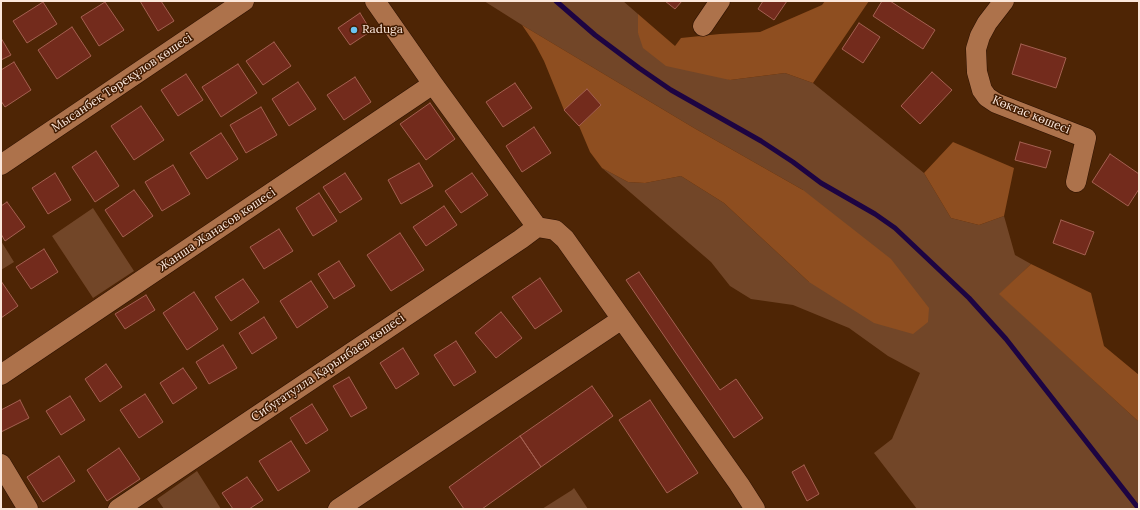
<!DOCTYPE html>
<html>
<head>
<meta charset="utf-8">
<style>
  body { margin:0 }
  #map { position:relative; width:1140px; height:510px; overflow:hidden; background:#4e2505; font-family:Lora,serif }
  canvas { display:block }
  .frame { position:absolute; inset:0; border:2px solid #fbe7db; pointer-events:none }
</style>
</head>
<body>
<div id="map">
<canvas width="1140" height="510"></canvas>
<div class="frame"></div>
</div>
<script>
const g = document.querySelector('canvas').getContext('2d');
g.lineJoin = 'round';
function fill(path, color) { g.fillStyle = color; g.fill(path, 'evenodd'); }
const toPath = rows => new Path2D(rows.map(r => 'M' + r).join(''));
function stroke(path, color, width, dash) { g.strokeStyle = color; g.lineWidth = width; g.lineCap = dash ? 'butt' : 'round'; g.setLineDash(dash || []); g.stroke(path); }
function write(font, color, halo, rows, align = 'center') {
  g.font = font + ' Lora,serif'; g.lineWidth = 3; g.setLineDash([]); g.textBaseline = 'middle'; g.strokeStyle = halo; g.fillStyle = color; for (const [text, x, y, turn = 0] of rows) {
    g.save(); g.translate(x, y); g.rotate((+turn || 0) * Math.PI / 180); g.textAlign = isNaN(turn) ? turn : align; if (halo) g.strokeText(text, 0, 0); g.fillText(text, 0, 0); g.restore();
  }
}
fill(toPath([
  [484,1,623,1,638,14,638,33,730,80,785,73,813,83,924,173,951,218,979,225,1004,216,1015,255,1031,264,1000,294,1139,422,1139,509,917,509,874,453,892,439,920,373,888,356,849,328,793,305,751,299,730,286,711,262,602,168,628,182,645,183,681,176,724,203,809,282,803,190,694,128,522,25],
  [93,208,134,271,93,298,52,236],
  [1,241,14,262,1,270],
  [197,471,221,509,164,509,157,499],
  [574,488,588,509,542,509,572,490]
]), '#724628');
fill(toPath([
  [825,1,869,1,813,83,785,73,730,80,666,66,643,48,638,33,638,14,675,46,681,38,720,34,760,32,822,5],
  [522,25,694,128,803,190,891,259,929,308,928,322,913,334,874,323,809,282,724,203,681,176,645,183,628,182,602,168,590,152,579,126,601,105,587,90,564,110,544,61,535,44],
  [953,142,1014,168,1004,216,979,225,951,218,924,173],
  [1031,264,1091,293,1104,346,1139,375,1139,422,999,294]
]), '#8e4e20');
stroke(toPath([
  [556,1,595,35,639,68,671,90,761,141,793,162,821,183,875,214,895,228,969,298,1006,339,1139,509]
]), '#1d0442', 5);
const building = toPath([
  [140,1,161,1,174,21,158,31,140,1],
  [665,1,682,1,675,9,665,1],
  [763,1,787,1,774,20,758,9,763,1],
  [882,1,890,1,935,30,923,49,873,16,882,1],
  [43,2,57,24,27,43,13,21,43,2],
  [105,2,124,30,99,46,81,17,105,2],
  [360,13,371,31,350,45,338,28,360,13],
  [859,23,880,37,863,63,842,49,859,23],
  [72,27,91,56,57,79,38,50,72,27],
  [1,38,11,55,1,60,1,38],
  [274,42,291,66,263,85,246,61,274,42],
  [1021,44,1066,58,1056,88,1012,74,1021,44],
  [14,62,31,90,5,107,1,101,1,70,14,62],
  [238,64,257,93,221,117,202,87,238,64],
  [932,72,952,90,920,124,901,106,932,72],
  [186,74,203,100,178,116,161,90,186,74],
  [355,77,371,102,344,120,327,95,355,77],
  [298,82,316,109,289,126,272,99,298,82],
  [515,83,532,108,503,127,486,102,515,83],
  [587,89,601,105,579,126,564,110,587,89],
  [430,103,455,139,426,160,400,124,430,103],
  [141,106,164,140,134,160,111,126,141,106],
  [261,107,277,135,246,153,230,125,261,107],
  [534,127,551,153,522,172,506,146,534,127],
  [221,133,238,159,207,179,190,153,221,133],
  [1020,142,1051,151,1046,168,1015,160,1020,142],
  [96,151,119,186,95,202,72,167,96,151],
  [1110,154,1139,174,1139,189,1128,206,1092,182,1110,154],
  [419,163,433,186,401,204,388,180,419,163],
  [173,165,190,194,162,211,145,182,173,165],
  [55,173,71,200,48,214,32,188,55,173],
  [345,173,362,199,340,213,323,187,345,173],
  [472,173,488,195,461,213,445,191,472,173],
  [134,190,153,216,123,237,105,210,134,190],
  [319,193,337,221,313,236,296,208,319,193],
  [7,202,25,227,5,241,1,234,1,206,7,202],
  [444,206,457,225,426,246,413,227,444,206],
  [1061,220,1094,232,1085,255,1053,243,1061,220],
  [279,229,293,251,264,269,250,247,279,229],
  [400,233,424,270,391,291,367,255,400,233],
  [44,249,58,272,31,289,16,267,44,249],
  [339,261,355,286,334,299,318,274,339,261],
  [639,272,720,390,736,379,763,418,734,438,626,280,639,272],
  [540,278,562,311,535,329,512,297,540,278],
  [243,279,259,302,231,321,215,297,243,279],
  [1,281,18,306,1,318,1,281],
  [311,281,328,307,297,328,280,301,311,281],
  [194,292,218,329,187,350,163,313,194,292],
  [146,295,155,310,125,329,115,314,146,295],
  [501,312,522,338,496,358,475,333,501,312],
  [264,317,277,338,252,354,239,333,264,317],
  [456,341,476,372,454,386,434,355,456,341],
  [223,345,237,368,209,384,196,362,223,345],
  [403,348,419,374,396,389,380,363,403,348],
  [106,364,122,387,100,402,85,379,106,364],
  [183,368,197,388,173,404,160,383,183,368],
  [349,377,367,408,351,417,333,386,349,377],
  [592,386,613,416,541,467,520,436,592,386],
  [145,394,163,422,139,438,120,410,145,394],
  [70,396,85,420,61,435,46,411,70,396],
  [20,400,29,418,1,432,1,410,20,400],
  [650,400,698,473,667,493,619,420,650,400],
  [312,404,328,430,306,444,290,418,312,404],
  [520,436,541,467,482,509,464,509,449,487,520,436],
  [291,441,310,471,278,491,259,461,291,441],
  [119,448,140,479,107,501,87,470,119,448],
  [59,456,75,481,43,502,27,477,59,456],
  [804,465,819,494,807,501,792,472,804,465],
  [247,477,263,500,249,509,233,509,222,493,247,477]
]);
fill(building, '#732b1c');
stroke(building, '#a46051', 1);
const minor = toPath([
  [375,1,433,84,537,227,555,230,565,239,739,484,755,509],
  [1004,1,987,23,980,36,976,49,977,72,982,90,987,97,996,103,1086,138,1076,182],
  [703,26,720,1],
  [1,165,244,1],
  [1,375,433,84],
  [1,464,28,509],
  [118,509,521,239,537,227],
  [338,509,622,319]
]);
stroke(minor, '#2c1100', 21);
stroke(minor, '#ad724b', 20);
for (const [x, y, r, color] of [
  [354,30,4,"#6bc3f2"]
]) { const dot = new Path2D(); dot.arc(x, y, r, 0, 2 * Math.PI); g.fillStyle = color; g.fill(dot); stroke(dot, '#421b00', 1.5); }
write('12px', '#fbe7db', '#421b00', [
  ["Raduga",362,30]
], 'left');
write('12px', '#fbe7db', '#421b00', [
  ["Мысанбек Төреқұлов көшесі",122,83,-34],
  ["Көктас көшесі",1031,115,22],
  ["Жанша Жанасов көшесі",217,230,-34],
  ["Сибуғатулла Қарынбаев көшесі",328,368,-34]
]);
</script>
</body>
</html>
